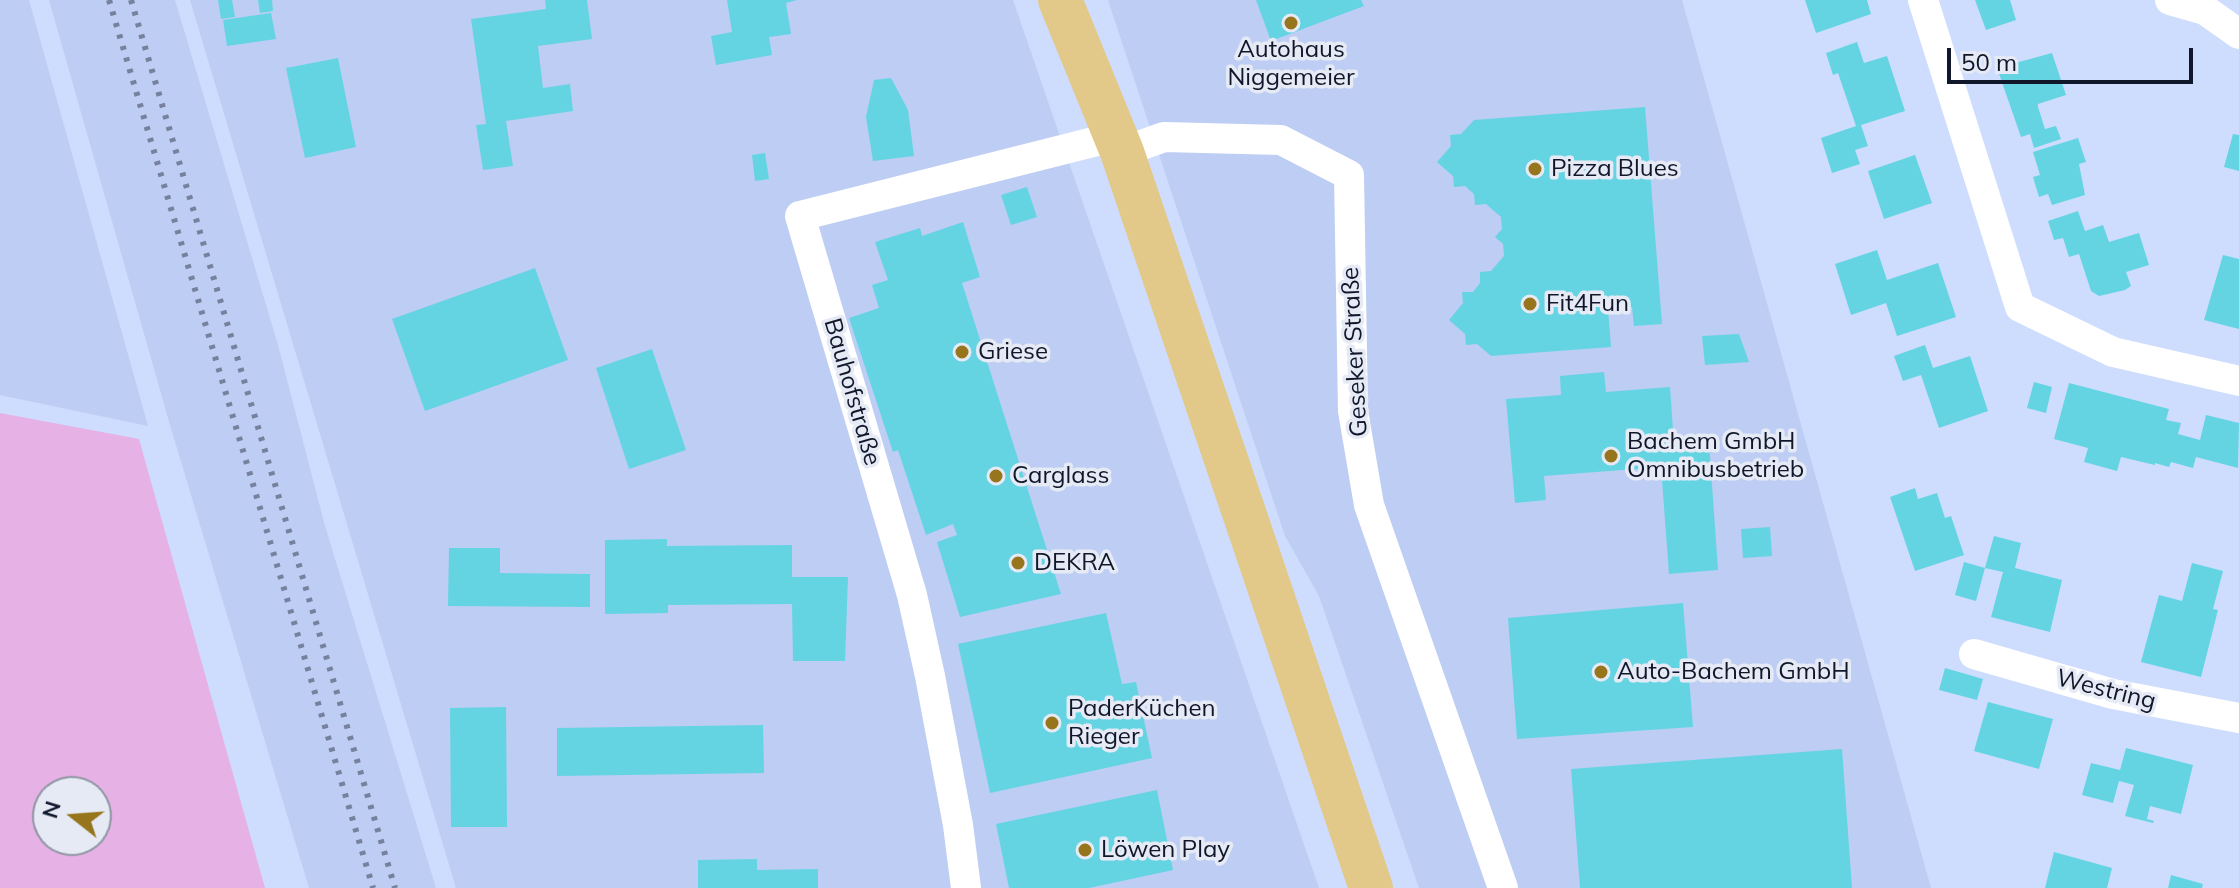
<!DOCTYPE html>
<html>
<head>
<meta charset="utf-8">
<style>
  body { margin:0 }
  #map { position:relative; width:2239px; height:888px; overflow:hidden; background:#cedcfe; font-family:Mulish,sans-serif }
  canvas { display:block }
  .north { position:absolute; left:32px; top:776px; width:80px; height:80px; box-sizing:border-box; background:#e5eaf5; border:2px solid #9096a4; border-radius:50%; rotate:287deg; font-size:22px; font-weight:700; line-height:32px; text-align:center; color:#10172b }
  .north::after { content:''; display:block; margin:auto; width:28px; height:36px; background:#96751d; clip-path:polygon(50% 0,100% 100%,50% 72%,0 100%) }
  .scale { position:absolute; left:1947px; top:48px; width:246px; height:36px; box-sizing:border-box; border:4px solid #10172b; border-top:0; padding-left:10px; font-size:24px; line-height:28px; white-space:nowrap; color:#10172b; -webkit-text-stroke:6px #e5eaf5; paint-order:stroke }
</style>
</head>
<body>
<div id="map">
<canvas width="2239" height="888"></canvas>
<div class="north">N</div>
<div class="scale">50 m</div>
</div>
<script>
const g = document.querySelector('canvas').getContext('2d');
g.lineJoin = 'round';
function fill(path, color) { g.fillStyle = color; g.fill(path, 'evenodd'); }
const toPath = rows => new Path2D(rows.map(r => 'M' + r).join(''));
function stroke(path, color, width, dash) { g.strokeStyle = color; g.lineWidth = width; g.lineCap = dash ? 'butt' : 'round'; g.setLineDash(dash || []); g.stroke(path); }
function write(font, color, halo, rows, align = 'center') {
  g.font = font + ' Mulish,sans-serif'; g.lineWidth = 7; g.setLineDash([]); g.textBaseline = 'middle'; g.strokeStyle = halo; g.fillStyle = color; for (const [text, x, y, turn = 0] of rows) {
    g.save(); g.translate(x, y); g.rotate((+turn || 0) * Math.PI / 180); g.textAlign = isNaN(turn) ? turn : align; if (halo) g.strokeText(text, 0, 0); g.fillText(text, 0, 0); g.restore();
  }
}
fill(toPath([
  [0,0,29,0,148,426,0,395],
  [49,0,175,0,278,345,325,526,436,888,309,888,170,425],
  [190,0,1013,0,1319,888,456,888],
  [1108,0,1682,0,1931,888,1419,888,1319,596,1285,536]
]), '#bdcdf3');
fill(toPath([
  [0,413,139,439,265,888,0,888],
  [48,792,96,792,96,840,48,840]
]), '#e6b1e4');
fill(toPath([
  [218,0,232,0,235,17,221,19],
  [258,0,272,0,273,11,260,13],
  [545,0,587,0,592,39,538,46,543,88,570,84,573,111,506,121,513,166,483,170,476,125,486,124,471,19,546,9],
  [727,0,797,0,786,3,791,34,769,37,772,55,716,65,711,36,732,32],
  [1256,0,1361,0,1364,6,1271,41],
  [1805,0,1867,0,1871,14,1816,33],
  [1975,0,2010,0,2016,20,1986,30],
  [271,13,276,39,227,46,223,20],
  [1857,42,1864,63,1887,56,1905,111,1861,125,1868,146,1855,150,1860,164,1832,173,1821,138,1856,126,1838,73,1833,75,1826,53],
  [2052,53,2066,95,2038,104,2038,107,2045,129,2056,126,2061,139,2034,148,2030,134,2021,137,1997,68],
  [338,58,356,147,305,158,286,68],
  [891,78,908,110,914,156,873,161,866,117,874,80],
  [1645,107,1662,324,1634,326,1632,307,1608,309,1611,347,1491,356,1477,344,1466,345,1465,334,1449,320,1463,303,1462,292,1473,292,1480,283,1480,272,1491,271,1504,256,1503,244,1495,237,1502,229,1501,217,1486,204,1475,205,1474,194,1465,186,1454,187,1453,176,1437,162,1451,146,1450,135,1461,134,1474,120],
  [2233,134,2239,135,2239,171,2224,167],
  [2078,138,2086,162,2079,164,2085,195,2052,205,2048,194,2039,197,2033,177,2040,175,2033,152],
  [765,153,769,179,755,181,752,155],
  [1915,155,1932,203,1884,219,1868,171],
  [1027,187,1037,217,1011,225,1001,195],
  [2078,211,2085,231,2103,225,2109,242,2139,233,2149,265,2126,272,2131,286,2125,290,2099,296,2091,291,2079,254,2069,257,2063,238,2054,240,2048,221],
  [963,222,980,277,962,283,1061,594,960,617,937,542,957,535,953,524,926,535,898,450,893,452,849,318,879,308,872,285,888,280,875,242,920,228,922,236],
  [1877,250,1887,280,1938,263,1956,317,1897,336,1886,303,1851,315,1835,264],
  [2223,255,2239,259,2239,329,2204,320],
  [535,268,568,360,425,411,392,319],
  [1739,334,1749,362,1705,365,1702,336],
  [1925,345,1933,368,1970,356,1988,411,1939,428,1921,375,1903,381,1894,356],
  [652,349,686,450,629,469,596,368],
  [1604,372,1606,392,1670,387,1674,444,1709,442,1718,570,1669,574,1661,467,1544,476,1546,500,1515,503,1506,399,1561,395,1560,376],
  [2034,382,2052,387,2046,413,2027,408],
  [2069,383,2169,409,2166,420,2181,423,2178,434,2200,440,2206,415,2239,423,2238,468,2196,457,2193,468,2171,462,2169,467,2155,463,2155,465,2121,457,2117,471,2084,462,2088,448,2054,439],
  [1915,488,1918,499,1937,493,1945,518,1951,516,1964,555,1915,571,1890,497],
  [1770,527,1772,556,1743,558,1741,529],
  [1994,536,2021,543,2015,568,2062,580,2050,632,1991,617,2003,572,1985,568],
  [667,539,667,546,792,545,792,577,848,577,845,661,793,661,792,604,668,605,668,613,605,614,605,540],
  [449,548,500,548,500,573,590,574,590,607,448,606],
  [1964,562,1985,568,1976,601,1955,595],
  [2192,563,2223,571,2213,609,2218,610,2201,677,2141,662,2159,595,2182,601],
  [1683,603,1693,727,1517,739,1508,618],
  [1106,613,1122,684,1136,682,1152,758,990,793,958,644],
  [1945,668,1983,679,1977,700,1939,690],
  [1988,702,2053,719,2039,769,1974,751],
  [506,707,507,827,451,827,450,708],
  [763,725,764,773,557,776,557,728],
  [2126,748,2193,765,2181,814,2150,806,2147,819,2154,821,2153,823,2125,816,2134,785,2119,781,2113,803,2082,795,2091,763,2120,770],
  [1842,749,1852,888,1580,888,1571,769],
  [1157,790,1173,870,1089,888,1009,888,996,824],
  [2054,852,2112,868,2107,888,2045,888],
  [757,859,757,870,818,869,818,888,698,888,698,860],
  [2171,875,2203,884,2202,888,2168,888]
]), '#64d4e3');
stroke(toPath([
  [1923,0,2020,307,2113,352,2239,381],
  [2170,0,2205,10,2239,34],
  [1122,152,1164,137,1281,140,1349,175,1353,411,1369,505,1503,888],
  [1974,654,2113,694,2239,718],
  [966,888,958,825,930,676,912,595,800,216,1117,136]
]), '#fff', 30);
stroke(toPath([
  [1060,0,1122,152,1371,888]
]), '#e2c989', 44);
stroke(toPath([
  [109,0,373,888],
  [131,0,395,888]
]), '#76819d', 6, [4, 8]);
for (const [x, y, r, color] of [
  [1291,23,8,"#96751d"],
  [1535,169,8,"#96751d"],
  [1530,304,8,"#96751d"],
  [962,352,8,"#96751d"],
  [1611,456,8,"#96751d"],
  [996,476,8,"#96751d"],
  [1018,563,8,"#96751d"],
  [1601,672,8,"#96751d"],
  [1052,723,8,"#96751d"],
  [1085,850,8,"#96751d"]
]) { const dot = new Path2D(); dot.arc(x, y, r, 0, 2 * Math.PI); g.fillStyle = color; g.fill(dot); stroke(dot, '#e5eaf5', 3); }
write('24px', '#10172b', '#e5eaf5', [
  ["Autohaus",1291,50,"center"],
  ["Niggemeier",1291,78,"center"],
  ["Pizza Blues",1551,169],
  ["Fit4Fun",1546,304],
  ["Griese",978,352],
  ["Bachem GmbH",1627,442],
  ["Omnibusbetrieb",1627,470],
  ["Carglass",1012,476],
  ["DEKRA",1034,563],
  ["Auto-Bachem GmbH",1617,672],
  ["PaderKüchen",1068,709],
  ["Rieger",1068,737],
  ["Löwen Play",1101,850]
], 'left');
write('24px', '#10172b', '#e5eaf5', [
  ["Geseker Straße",1355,352,-93],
  ["Bauhofstraße",852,392,74],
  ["Westring",2106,690,14]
]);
</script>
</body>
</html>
